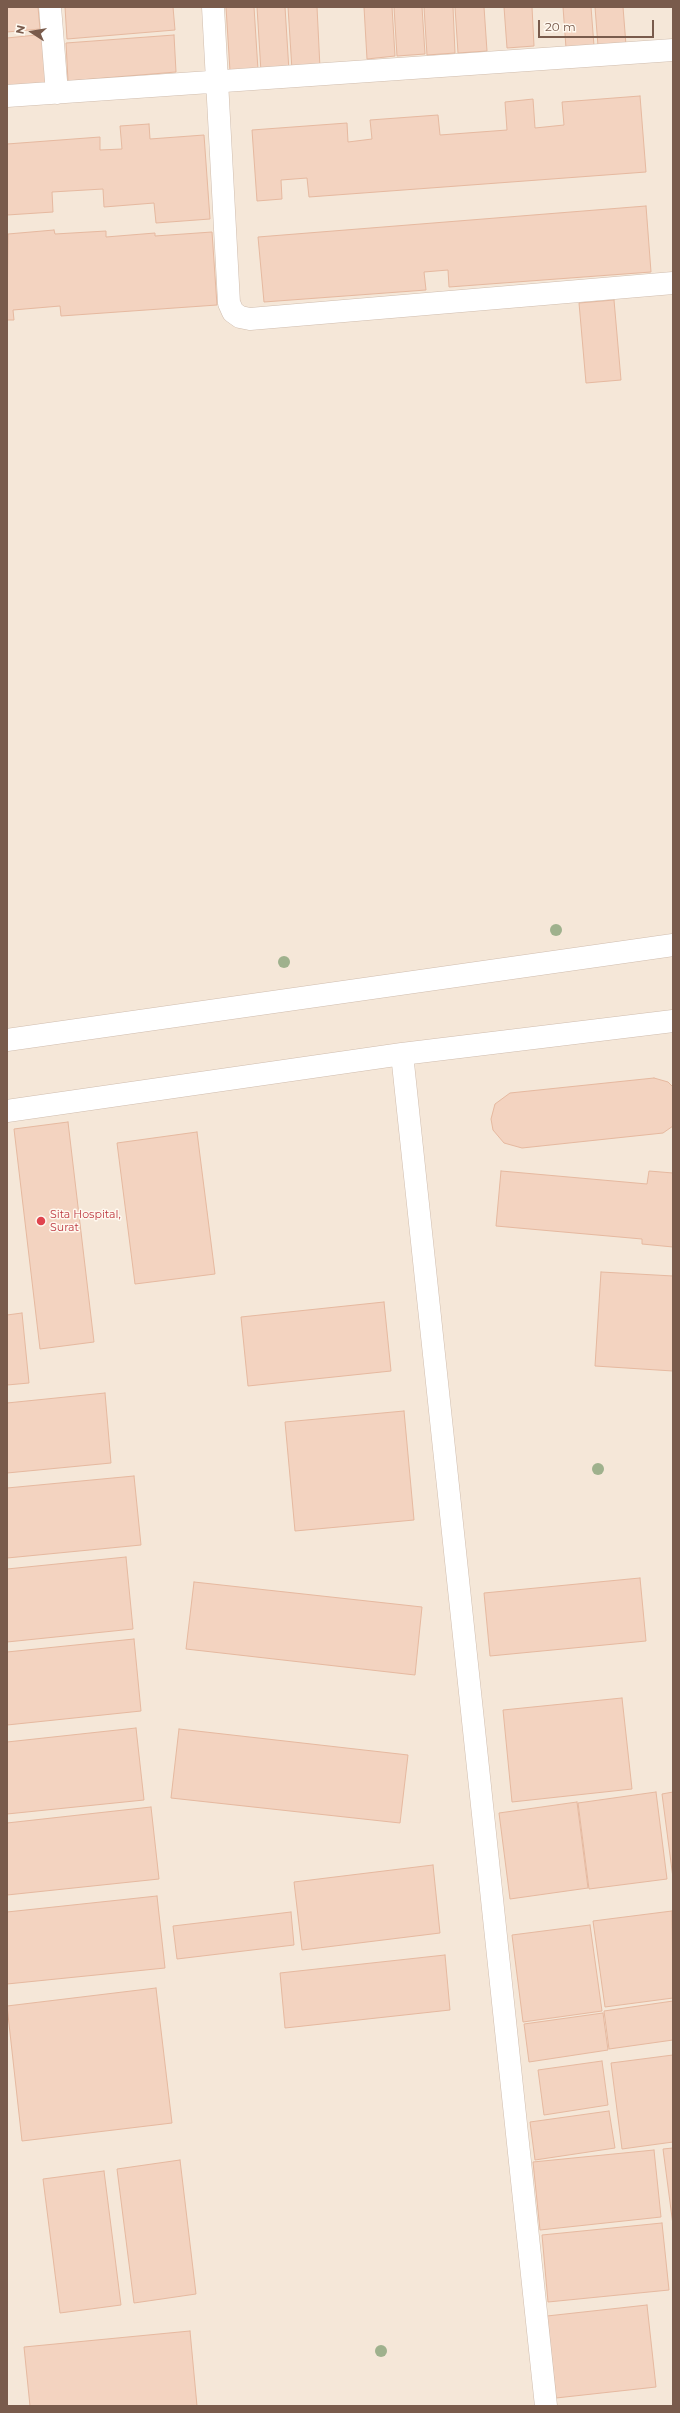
<!DOCTYPE html>
<html>
<head>
<meta charset="utf-8">
<style>
  body { margin:0 }
  #map { position:relative; width:680px; height:2413px; overflow:hidden; background:#fdf5e9; font-family:Montserrat,sans-serif }
  canvas { display:block }
  .frame { position:absolute; inset:0; border:8px solid #795b4c; pointer-events:none }
  .north { position:absolute; left:12px; top:12px; width:40px; height:40px; -webkit-text-stroke:3px #fff9f0; paint-order:stroke; rotate:282deg; font-size:11px; font-weight:700; line-height:16px; text-align:center; color:#795b4c }
  .north::after { content:''; display:block; margin:auto; width:14px; height:18px; background:#795b4c; clip-path:polygon(50% 0,100% 100%,50% 72%,0 100%) }
  .scale { position:absolute; left:538px; top:20px; width:116px; height:18px; box-sizing:border-box; border:2px solid #795b4c; border-top:0; padding-left:5px; font-size:12px; line-height:14px; white-space:nowrap; color:#795b4c; -webkit-text-stroke:3px #fff9f0; paint-order:stroke }
</style>
</head>
<body>
<div id="map">
<canvas width="680" height="2413"></canvas>
<div class="frame"></div>
<div class="north">N</div>
<div class="scale">20 m</div>
</div>
<script>
const g = document.querySelector('canvas').getContext('2d');
g.lineJoin = 'round';
function fill(path, color) { g.fillStyle = color; g.fill(path, 'evenodd'); }
const toPath = rows => new Path2D(rows.map(r => 'M' + r).join(''));
function stroke(path, color, width, dash) { g.strokeStyle = color; g.lineWidth = width; g.lineCap = dash ? 'butt' : 'round'; g.setLineDash(dash || []); g.stroke(path); }
function write(font, color, halo, rows, align = 'center') {
  g.font = font + ' Montserrat,sans-serif'; g.lineWidth = 3; g.setLineDash([]); g.textBaseline = 'middle'; g.strokeStyle = halo; g.fillStyle = color; for (const [text, x, y, turn = 0] of rows) {
    g.save(); g.translate(x, y); g.rotate((+turn || 0) * Math.PI / 180); g.textAlign = isNaN(turn) ? turn : align; if (halo) g.strokeText(text, 0, 0); g.fillText(text, 0, 0); g.restore();
  }
}
fill(toPath([
  [7,7,673,7,673,2406,7,2406]
]), '#f5e7d8');
const building = toPath([
  [7,7,38,7,40,29,7,32,7,7],
  [65,7,173,7,175,30,67,39,65,7],
  [226,7,254,7,258,70,230,71,226,7],
  [257,7,285,7,289,71,261,72,257,7],
  [288,7,317,7,320,68,292,70,288,7],
  [364,7,392,7,395,56,367,59,364,7],
  [394,7,422,7,425,54,397,56,394,7],
  [424,7,453,7,455,53,427,55,424,7],
  [455,7,484,7,487,51,458,53,455,7],
  [504,7,532,7,534,46,507,48,504,7],
  [563,7,591,7,594,46,566,48,563,7],
  [595,7,623,7,626,45,598,46,595,7],
  [46,34,50,88,7,92,7,38,46,34],
  [174,35,176,72,68,81,66,43,174,35],
  [640,96,646,172,309,197,307,178,281,180,282,199,257,201,252,130,347,123,348,142,372,139,370,120,438,115,440,135,507,130,505,102,533,99,535,128,564,125,562,102,640,96],
  [149,124,150,139,204,135,210,219,156,223,154,203,104,207,103,189,52,192,53,212,7,215,7,144,100,137,100,150,122,149,120,126,149,124],
  [646,206,651,272,449,287,448,270,424,272,426,290,264,302,258,237,646,206],
  [54,230,55,234,106,231,106,237,155,233,155,236,212,232,217,305,61,316,60,306,13,310,14,320,7,320,8,234,54,230],
  [614,300,621,380,586,383,579,303,614,300],
  [654,1078,668,1082,673,1087,673,1126,663,1133,522,1148,504,1143,493,1130,491,1119,495,1104,510,1093,654,1078],
  [68,1122,94,1342,40,1349,14,1129,68,1122],
  [197,1132,215,1274,135,1284,117,1143,197,1132],
  [501,1171,647,1184,649,1171,673,1173,673,1247,642,1244,642,1239,496,1226,501,1171],
  [601,1272,673,1276,673,1371,595,1366,601,1272],
  [384,1302,391,1371,248,1386,241,1317,384,1302],
  [22,1313,29,1383,7,1385,7,1315,22,1313],
  [105,1393,111,1463,7,1473,7,1403,105,1393],
  [404,1411,414,1520,295,1531,285,1422,404,1411],
  [134,1476,141,1545,7,1558,7,1488,134,1476],
  [126,1557,133,1629,7,1642,7,1569,126,1557],
  [640,1578,646,1641,490,1656,484,1593,640,1578],
  [194,1582,422,1607,415,1675,186,1649,194,1582],
  [134,1639,141,1711,7,1725,7,1652,134,1639],
  [622,1698,632,1789,512,1802,503,1710,622,1698],
  [136,1728,144,1800,7,1814,7,1742,136,1728],
  [179,1729,408,1755,400,1823,171,1798,179,1729],
  [656,1792,667,1879,589,1889,578,1803,656,1792],
  [673,1792,673,1878,662,1794,673,1792],
  [577,1802,588,1888,510,1899,499,1813,577,1802],
  [151,1807,159,1879,7,1895,7,1823,151,1807],
  [433,1865,440,1933,302,1950,294,1882,433,1865],
  [157,1896,165,1968,7,1984,7,1912,157,1896],
  [672,1911,673,1998,605,2007,593,1921,672,1911],
  [291,1912,294,1945,177,1959,173,1926,291,1912],
  [590,1925,602,2011,523,2022,512,1935,590,1925],
  [445,1955,450,2010,285,2028,280,1973,445,1955],
  [156,1988,172,2123,22,2141,7,2006,156,1988],
  [673,2001,673,2040,609,2049,604,2011,673,2001],
  [603,2013,608,2050,529,2062,524,2024,603,2013],
  [673,2055,673,2142,622,2149,611,2063,673,2055],
  [602,2061,608,2105,544,2115,538,2070,602,2061],
  [609,2111,615,2148,535,2160,530,2122,609,2111],
  [673,2148,673,2225,663,2149,673,2148],
  [654,2150,661,2217,540,2230,533,2162,654,2150],
  [180,2160,196,2294,134,2303,117,2169,180,2160],
  [104,2171,121,2305,60,2313,43,2179,104,2171],
  [662,2223,669,2290,548,2302,542,2235,662,2223],
  [647,2305,656,2387,556,2398,547,2316,647,2305],
  [190,2331,197,2406,30,2406,24,2347,190,2331]
]);
fill(building, '#f3d3c0');
stroke(building, '#e6b9a0', 1);
const minor = toPath([
  [50,7,57,93],
  [213,7,229,303,233,312,240,317,250,319,673,283],
  [7,96,673,50],
  [7,1040,673,945],
  [402,1054,546,2406],
  [7,1111,402,1054,673,1021]
]);
stroke(minor, '#d0bdae', 23);
stroke(minor, '#fff', 22);
g.fillStyle = '#9fb18d';
for (const [x, y] of [
  [556,930],
  [284,962],
  [598,1469],
  [381,2351]
]) { g.beginPath(); g.arc(x, y, 6, 0, 2 * Math.PI); g.fill(); }
for (const [x, y, r, color] of [
  [41,1221,5,"#e0444e"]
]) { const dot = new Path2D(); dot.arc(x, y, r, 0, 2 * Math.PI); g.fillStyle = color; g.fill(dot); stroke(dot, '#fff9f0', 1.5); }
write('11px', '#be3a42', '#fff9f0', [
  ["Sita Hospital,",50,1215],
  ["Surat",50,1228]
], 'left');
</script>
</body>
</html>
